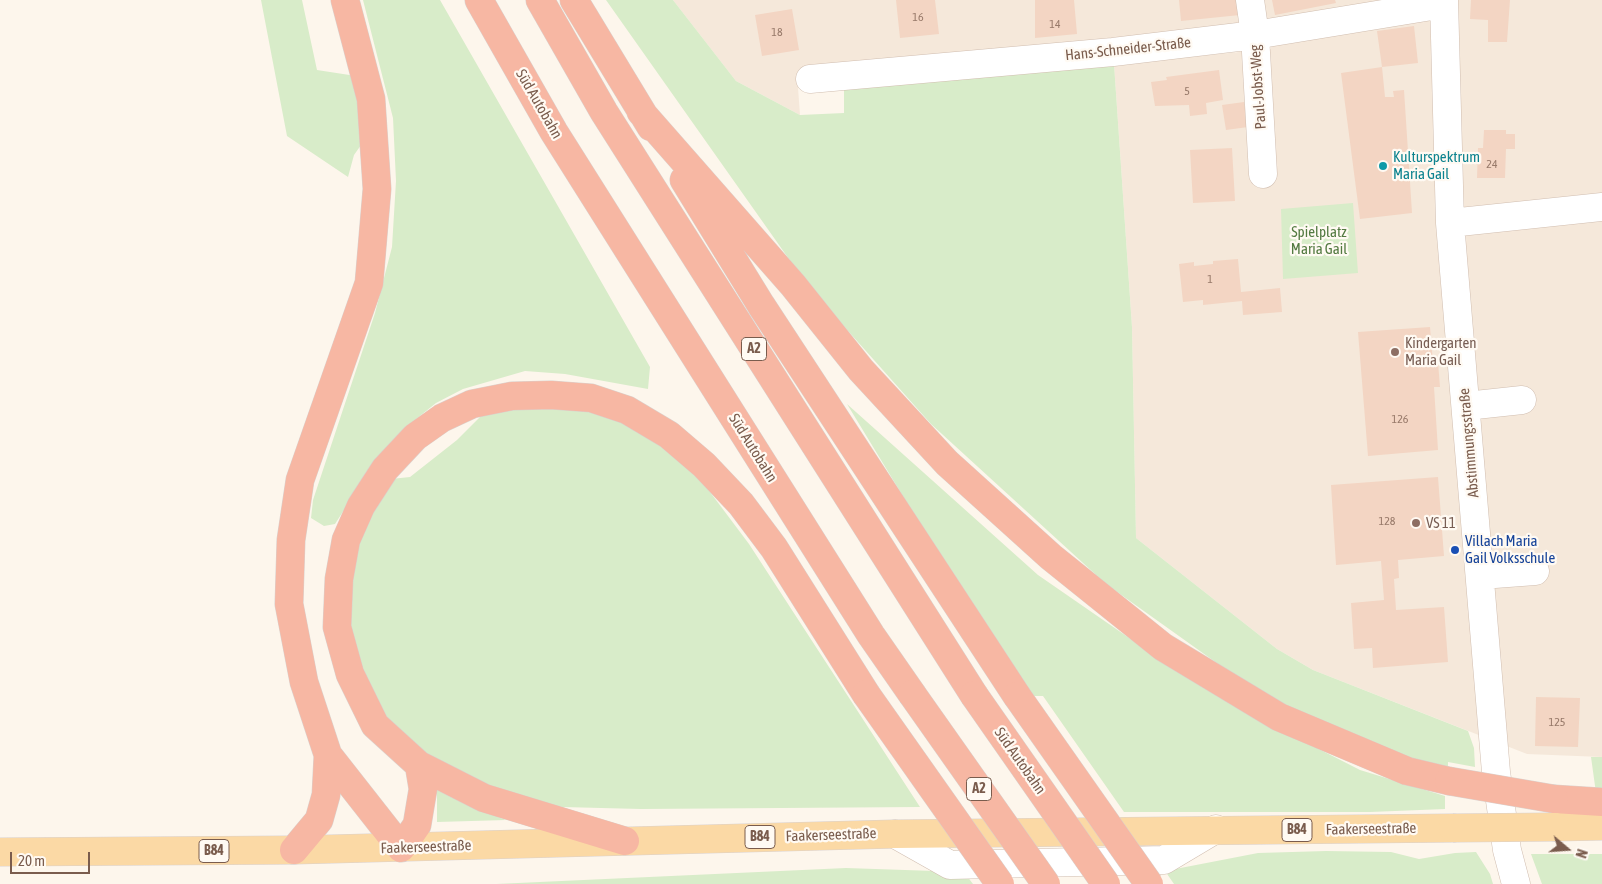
<!DOCTYPE html>
<html>
<head>
<meta charset="utf-8">
<style>
  body { margin:0 }
  #map { position:relative; width:1602px; height:884px; overflow:hidden; background:#fdf6ec; font-family:"Asap Condensed",sans-serif }
  canvas { display:block }
  .north { position:absolute; left:1542px; top:824px; width:50px; height:50px; -webkit-text-stroke:4px #fffaf3; paint-order:stroke; rotate:108deg; font-size:14px; font-weight:700; line-height:20px; text-align:center; color:#7a5c4d }
  .north::after { content:''; display:block; margin:auto; width:18px; height:22px; background:#7a5c4d; clip-path:polygon(50% 0,100% 100%,50% 72%,0 100%) }
  .scale { position:absolute; left:10px; top:852px; width:80px; height:22px; box-sizing:border-box; border:2px solid #7a5c4d; border-top:0; padding-left:6px; font-size:15px; line-height:18px; white-space:nowrap; color:#7a5c4d; -webkit-text-stroke:4px #fffaf3; paint-order:stroke }
</style>
</head>
<body>
<div id="map">
<canvas width="1602" height="884"></canvas>
<div class="north">N</div>
<div class="scale">20 m</div>
</div>
<script>
const g = document.querySelector('canvas').getContext('2d');
g.lineJoin = 'round';
function fill(path, color) { g.fillStyle = color; g.fill(path, 'evenodd'); }
const toPath = rows => new Path2D(rows.map(r => 'M' + r).join(''));
function stroke(path, color, width, dash) { g.strokeStyle = color; g.lineWidth = width; g.lineCap = dash ? 'butt' : 'round'; g.setLineDash(dash || []); g.stroke(path); }
function write(font, color, halo, rows, align = 'center') {
  g.font = font + ' "Asap Condensed",sans-serif'; g.lineWidth = 4.5; g.setLineDash([]); g.textBaseline = 'middle'; g.strokeStyle = halo; g.fillStyle = color; for (const [text, x, y, turn = 0] of rows) {
    g.save(); g.translate(x, y); g.rotate((+turn || 0) * Math.PI / 180); g.textAlign = isNaN(turn) ? turn : align; if (halo) g.strokeText(text, 0, 0); g.fillText(text, 0, 0); g.restore();
  }
}
fill(toPath([
  [673,0,1602,0,1602,757,1527,754,1313,670,1277,649,1136,538,1132,327,1114,64,1271,49,1268,23,1097,44,797,74,800,115,736,81]
]), '#f5e8da');
fill(toPath([
  [261,0,302,0,317,70,356,76,366,138,354,155,348,177,287,136],
  [363,0,440,0,650,367,648,389,565,374,525,371,463,389,436,403,410,424,353,496,335,524,324,526,311,518,313,500,375,313,392,247,396,181,393,118],
  [606,0,673,0,736,81,800,115,844,113,844,83,1114,64,1132,327,1136,538,1277,649,1313,670,1468,731,1474,748,1475,767,1448,762,1448,769,1377,751,1249,686,1106,584,931,424,808,286],
  [1353,203,1358,273,1283,279,1281,209],
  [847,404,1038,575,1148,651,1262,720,1360,770,1445,796,1445,809,1370,812,1124,812,1043,696,1030,696,969,605],
  [564,405,617,416,689,464,749,544,920,807,641,809,562,807,540,803,452,774,406,741,382,712,353,646,347,609,358,537,391,479,410,477,457,440,482,415,522,406],
  [1591,757,1602,757,1602,793,1596,793],
  [437,790,461,802,506,820,437,822],
  [1326,851,1391,852,1419,859,1455,853,1476,852,1490,874,1493,884,1174,884,1165,871,1258,853],
  [1531,854,1602,854,1602,884,1542,884],
  [846,868,964,872,973,884,496,884]
]), '#d8ecc9');
fill(toPath([
  [896,0,935,0,939,34,900,38],
  [1035,0,1074,0,1077,34,1035,38],
  [1179,0,1238,0,1240,15,1181,21],
  [1272,0,1335,0,1336,3,1275,15],
  [1471,0,1510,0,1507,42,1488,42,1488,20,1470,19],
  [792,9,799,50,762,56,755,15],
  [1414,26,1418,63,1382,67,1377,31],
  [1382,67,1385,97,1394,97,1393,91,1404,90,1412,213,1360,219,1341,73],
  [1219,70,1223,100,1206,103,1207,114,1190,116,1189,105,1155,106,1151,82,1167,80,1166,77],
  [1244,102,1248,127,1226,130,1222,105],
  [1484,130,1506,130,1506,134,1515,134,1515,149,1506,149,1505,178,1477,178,1478,148,1483,148],
  [1232,148,1235,201,1193,203,1190,150],
  [1238,259,1241,292,1280,288,1282,312,1243,315,1242,301,1203,305,1203,300,1183,302,1179,264,1194,262,1194,266,1213,264,1213,261],
  [1430,327,1433,363,1438,362,1440,387,1434,387,1438,450,1368,456,1358,332],
  [1438,477,1444,556,1398,560,1399,578,1394,579,1396,610,1444,607,1448,662,1373,668,1372,648,1354,649,1351,603,1384,600,1381,561,1336,565,1331,485],
  [1536,697,1580,698,1578,747,1535,746]
]), '#f3d5c3');
const minor = toPath([
  [1250,0,1255,35,1263,174],
  [1444,0,1450,223,1496,772,1507,850,1516,884],
  [810,79,1113,52,1255,35,1444,4],
  [1450,223,1602,207],
  [1466,406,1522,400],
  [1481,575,1535,571],
  [895,834,950,865,1164,860,1216,829]
]);
const major = toPath([
  [1555,827,1602,826],
  [0,852,294,850,895,834,1453,828]
]);
const highway = toPath([
  [479,0,554,132,871,635,912,694],
  [540,0,604,112,974,695],
  [574,0,651,127],
  [641,112,793,285,861,370,947,463,1051,557,1163,647,1279,717,1407,771,1449,781],
  [684,180,761,305,1017,696],
  [328,755,401,848,417,825,423,789,419,765],
  [1554,799,1602,802],
  [625,841,484,798,419,765,375,725,350,674,337,627,339,579,346,540,361,506,385,469,415,437,442,418,472,404,512,396,551,395,591,398,627,410,669,435,704,465,741,504,774,548,866,694],
  [294,850,319,820,326,795,328,755,304,682,289,604,291,540,300,480,369,283,377,189,371,99,345,0]
]);
stroke(minor, '#d1beb0', 29);
stroke(major, '#dad1cd', 29);
stroke(highway, '#dad1cd', 29);
stroke(minor, '#fff', 28);
stroke(major, '#fbd9a5', 28);
stroke(highway, '#f7b7a3', 28);
const majorBridge = toPath([
  [1453,828,1555,827]
]);
const highwayBridge = toPath([
  [866,694,1000,884],
  [912,694,1046,884],
  [974,695,1106,884],
  [1017,696,1149,884],
  [1449,781,1554,799]
]);
stroke(majorBridge, '#dad1cd', 29, []);
stroke(highwayBridge, '#dad1cd', 29, []);
stroke(majorBridge, '#fbd9a5', 28);
stroke(highwayBridge, '#f7b7a3', 28);
for (const [x, y, r, color] of [
  [1383,166,5,"#0f9aa8"],
  [1395,352,5,"#8d6e63"],
  [1416,523,5,"#8d6e63"],
  [1455,550,5,"#1a4fb4"]
]) { const dot = new Path2D(); dot.arc(x, y, r, 0, 2 * Math.PI); g.fillStyle = color; g.fill(dot); stroke(dot, '#fffaf3', 2); }
write('12px', '#987a6a', null, [
  ["16",918,17],
  ["14",1055,24],
  ["18",777,32],
  ["5",1187,91],
  ["24",1492,164],
  ["1",1210,279],
  ["126",1400,419],
  ["128",1387,521],
  ["125",1557,722]
]);
for (const [x, y, w] of [
  [754,349,25],
  [979,789,25],
  [1297,830,30],
  [760,837,30],
  [214,851,30]
]) { const box = new Path2D(); box.roundRect(x - w / 2, y - 11.5, w, 23, 4); g.fillStyle = '#fffaf3'; g.fill(box); stroke(box, '#7a5c4d', 1); }
write('bold 14px', '#7a5c4d', null, [
  ["A2",754,349],
  ["A2",979,789],
  ["B84",1297,830],
  ["B84",760,837],
  ["B84",214,851]
]);
write('15px', '#7a5c4d', '#fffaf3', [
  ["Hans-Schneider-Straße",1128,49,-6],
  ["Paul-Jobst-Weg",1258,87,-94],
  ["Süd Autobahn",539,104,60],
  ["Abstimmungsstraße",1469,443,-95],
  ["Süd Autobahn",753,448,58],
  ["Süd Autobahn",1020,761,55],
  ["Faakerseestraße",1371,829,-1],
  ["Faakerseestraße",831,835,-2],
  ["Faakerseestraße",426,847,-2]
]);
write('15px', '#0d838f', '#fffaf3', [
  ["Kulturspektrum",1393,157],
  ["Maria Gail",1393,174]
], 'left');
write('15px', '#537a41', '#fffaf3', [
  ["Spielplatz",1319,232],
  ["Maria Gail",1319,249]
]);
write('15px', '#785e54', '#fffaf3', [
  ["Kindergarten",1405,343],
  ["Maria Gail",1405,360],
  ["VS 11",1426,523]
], 'left');
write('15px', '#164399', '#fffaf3', [
  ["Villach Maria",1465,541],
  ["Gail Volksschule",1465,558]
], 'left');
</script>
</body>
</html>
